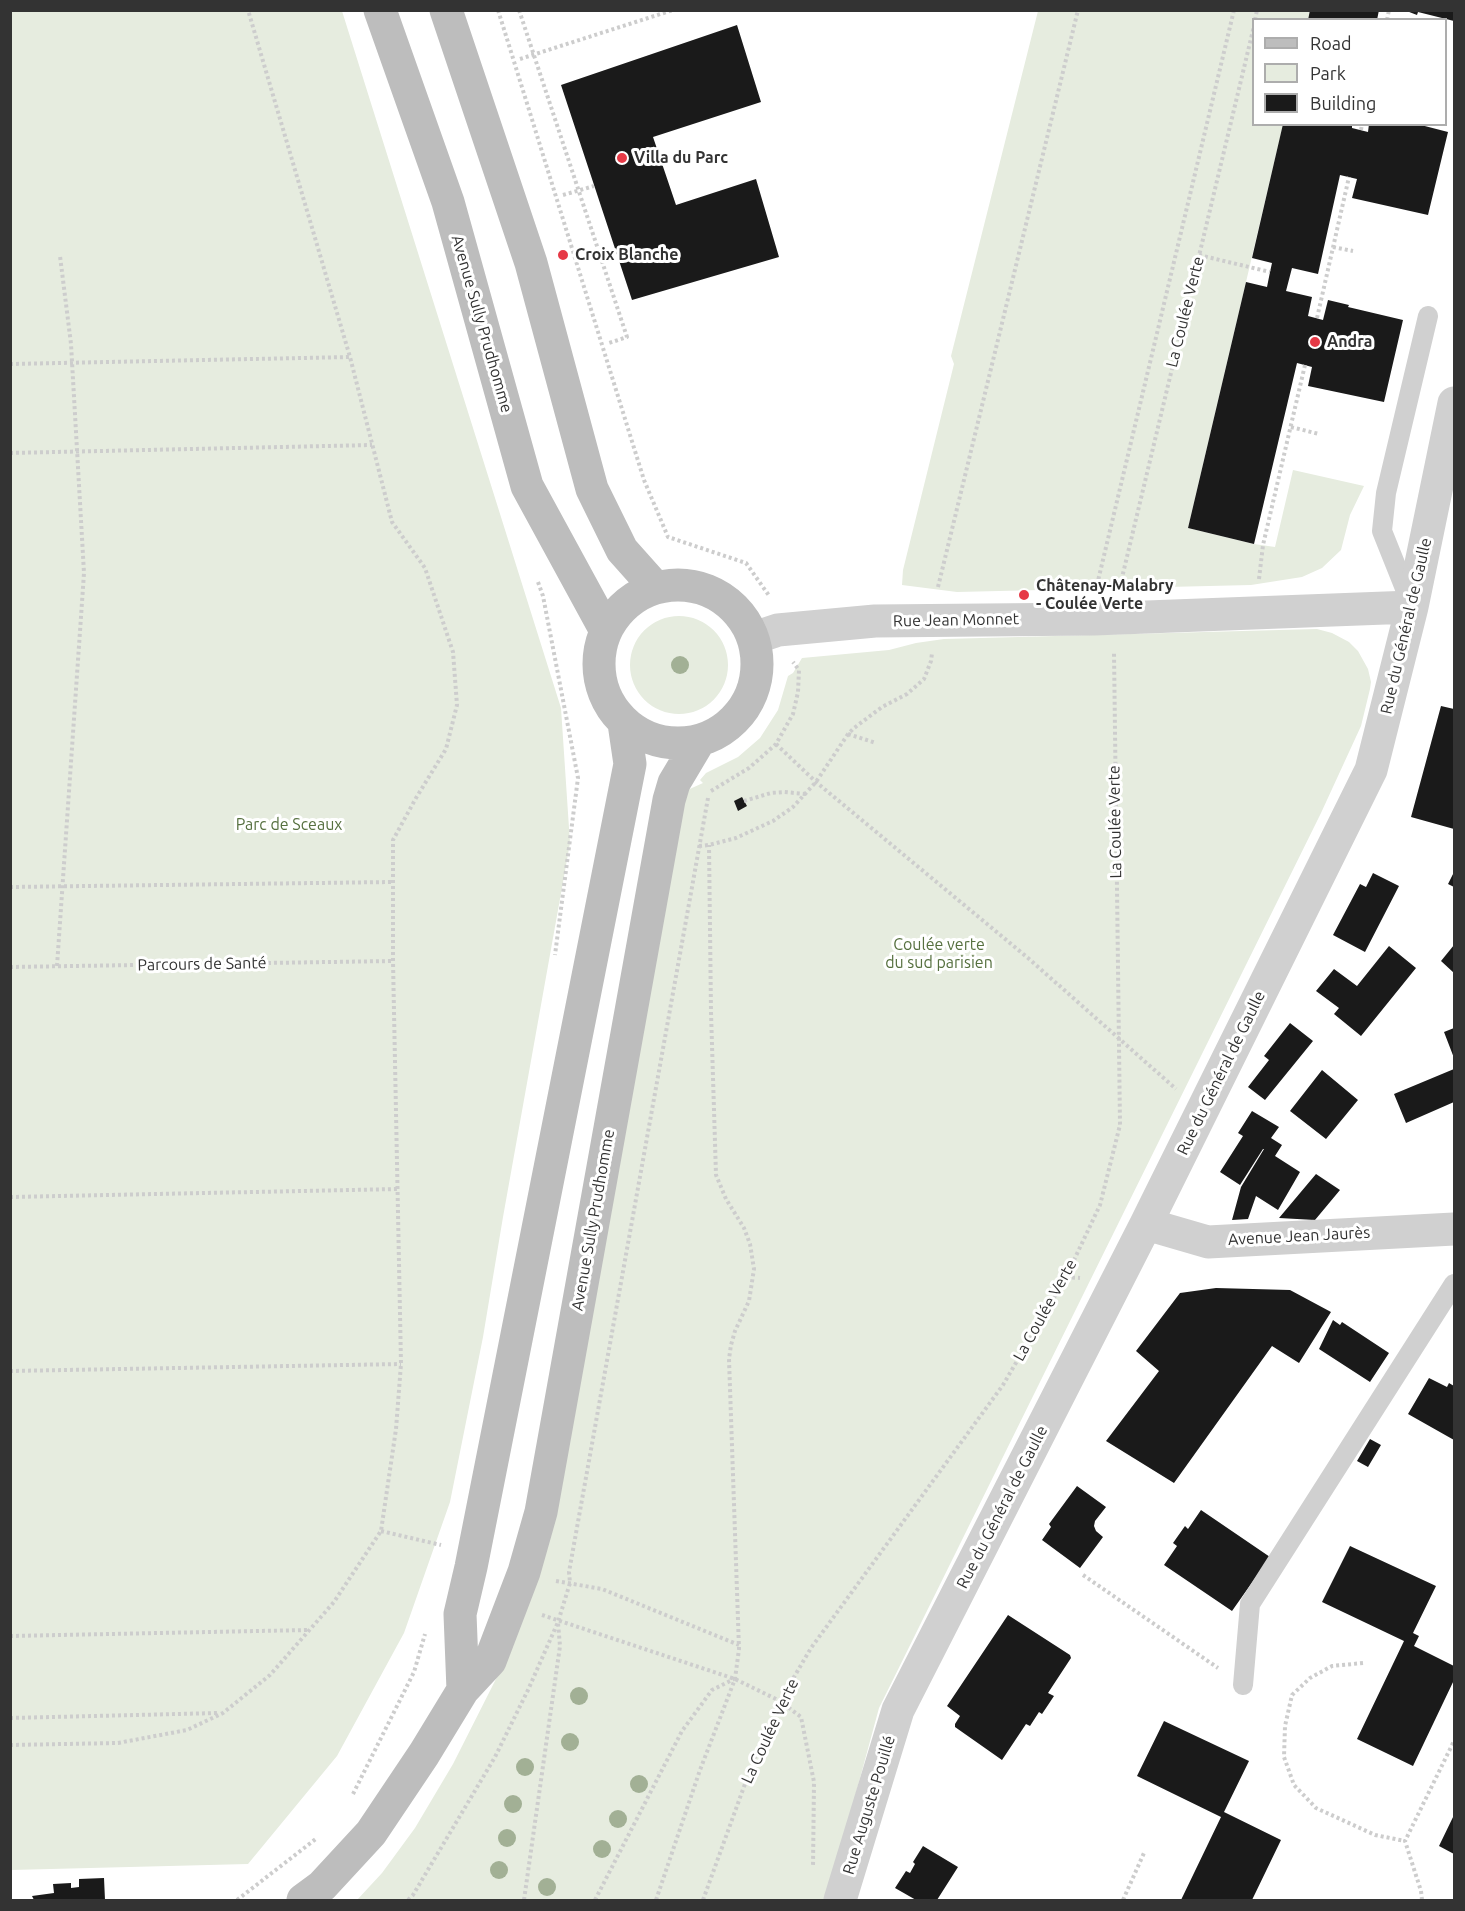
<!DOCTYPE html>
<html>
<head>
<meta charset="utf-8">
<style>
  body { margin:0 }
  #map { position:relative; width:1465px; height:1911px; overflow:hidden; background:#fff; font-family:Ubuntu,sans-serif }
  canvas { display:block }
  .frame { position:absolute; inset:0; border:12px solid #333; pointer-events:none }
  .legend { position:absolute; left:1252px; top:18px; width:195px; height:108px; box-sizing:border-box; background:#fff; border:2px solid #adadad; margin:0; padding:8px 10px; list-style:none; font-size:18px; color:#333 }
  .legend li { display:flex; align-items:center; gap:12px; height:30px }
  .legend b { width:30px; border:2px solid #adadad }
</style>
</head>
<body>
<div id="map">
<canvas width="1465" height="1911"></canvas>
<div class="frame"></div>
<ul class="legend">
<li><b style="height:8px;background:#bdbdbd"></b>Road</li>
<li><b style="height:16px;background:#e6ecdf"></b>Park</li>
<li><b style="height:16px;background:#1a1a1a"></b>Building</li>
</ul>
</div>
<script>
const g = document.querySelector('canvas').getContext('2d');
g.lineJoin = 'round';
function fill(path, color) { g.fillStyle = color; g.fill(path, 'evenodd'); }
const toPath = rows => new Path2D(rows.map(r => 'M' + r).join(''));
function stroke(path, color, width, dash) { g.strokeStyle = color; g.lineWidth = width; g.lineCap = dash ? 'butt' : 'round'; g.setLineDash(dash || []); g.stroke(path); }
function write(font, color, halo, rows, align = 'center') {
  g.font = font + ' Ubuntu,sans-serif'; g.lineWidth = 6; g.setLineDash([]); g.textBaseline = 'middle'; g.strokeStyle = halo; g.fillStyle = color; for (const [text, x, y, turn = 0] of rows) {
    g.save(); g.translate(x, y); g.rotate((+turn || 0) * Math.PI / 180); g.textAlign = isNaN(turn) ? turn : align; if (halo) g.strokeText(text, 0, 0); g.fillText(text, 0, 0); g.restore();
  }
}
fill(toPath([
  [10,11,342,11,561,708,570,843,503,1217,483,1337,450,1502,404,1633,337,1756,248,1864,11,1870],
  [1038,11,1310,11,1308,19,1254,20,1254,124,1283,125,1188,528,1254,544,1275,547,1293,470,1364,486,1350,515,1341,550,1322,568,1302,577,1251,585,957,592,902,585,903,570,954,364,951,356],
  '630 665a49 49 0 1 1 98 0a49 49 0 1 1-98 0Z',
  [1317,629,1332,633,1349,642,1358,651,1368,669,1371,682,1370,689,1361,726,1321,813,879,1708,827,1900,357,1900,382,1873,415,1828,453,1764,499,1673,683,792,703,783,700,780,706,773,738,757,760,738,778,710,788,676,793,673,802,658,889,650,916,643,944,639]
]), '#e6ecdf');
fill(toPath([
  [1310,10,1379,10,1377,20,1308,20],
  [1404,10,1454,10,1454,21,1418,12,1417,15],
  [737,25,761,102,653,137,676,205,756,179,779,257,632,300,561,85],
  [1283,124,1352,124,1352,128,1368,132,1369,124,1417,124,1448,132,1428,215,1352,198,1357,179,1340,175,1318,274,1292,268,1286,291,1312,297,1308,316,1323,320,1328,300,1349,305,1348,307,1403,320,1384,402,1308,386,1312,367,1297,363,1254,544,1188,528,1246,282,1267,287,1270,272,1272,263,1252,258],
  [1441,706,1454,709,1454,829,1411,817],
  [742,797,747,806,738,811,734,801],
  [1454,872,1454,887,1448,884],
  [1373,873,1399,886,1365,952,1333,935,1360,884,1366,887],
  [1454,945,1454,973,1441,961],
  [1389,946,1416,968,1361,1036,1334,1014,1339,1008,1316,991,1334,969,1357,986],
  [1290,1023,1313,1041,1265,1100,1248,1087,1269,1060,1264,1056],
  [1454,1028,1454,1058,1444,1032],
  [1454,1069,1454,1102,1406,1123,1394,1094],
  [1322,1070,1358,1100,1326,1139,1290,1111],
  [1252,1111,1279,1127,1271,1138,1282,1145,1275,1156,1300,1172,1278,1210,1256,1196,1248,1219,1232,1220,1241,1187,1264,1149,1263,1149,1240,1185,1220,1172,1243,1136,1238,1133],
  [1316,1174,1340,1190,1315,1220,1279,1218],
  [1216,1288,1290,1290,1331,1312,1299,1363,1272,1346,1174,1483,1106,1441,1159,1371,1136,1351,1180,1293],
  [1333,1320,1340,1325,1342,1322,1389,1353,1370,1382,1319,1349],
  [1429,1378,1447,1387,1449,1383,1454,1386,1454,1440,1408,1414],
  [1370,1439,1381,1445,1368,1467,1357,1461],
  [1077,1486,1106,1507,1095,1521,1094,1526,1096,1531,1103,1537,1080,1568,1042,1540,1051,1527,1049,1524],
  [1201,1510,1270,1557,1232,1611,1164,1565,1177,1546,1173,1543,1185,1526,1188,1529],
  [1350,1546,1436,1586,1413,1633,1419,1636,1414,1646,1454,1666,1454,1680,1413,1766,1357,1739,1404,1641,1322,1602],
  [1008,1615,1070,1655,1071,1658,1048,1693,1054,1696,1042,1714,1039,1712,1030,1726,1026,1724,1002,1760,955,1727,955,1724,960,1716,947,1706],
  [1164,1721,1249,1761,1224,1812,1281,1840,1252,1900,1181,1900,1221,1817,1137,1776],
  [1454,1815,1454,1854,1439,1846],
  [923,1846,958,1867,937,1900,916,1900,895,1888,906,1871,910,1873,915,1864,913,1862],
  [104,1878,105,1900,34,1900,32,1896,54,1893,53,1884,71,1883,71,1888,79,1887,79,1879]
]), '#1a1a1a');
stroke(toPath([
  [498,10,644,480,668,537,746,563,770,597],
  [519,10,627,337,609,343],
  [1255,20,1257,10],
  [1387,20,1389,10],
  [520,59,673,10],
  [1361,130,1362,124],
  [563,195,594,186],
  [1333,247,1353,251],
  [1199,255,1270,272],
  [1317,318,1349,177],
  [10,364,350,357],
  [1291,427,1319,434],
  [10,453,372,445],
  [1259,579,1263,545,1305,365],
  [538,582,543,596,578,778,555,955],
  [1097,585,1234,10],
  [1120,586,1254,26],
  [938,587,1078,10],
  [848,734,876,743],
  [776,744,816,782,1028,958,1176,1089],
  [711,791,749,768,776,744,793,714,798,692,799,670,793,662],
  [744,801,771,793,784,792,806,794],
  [699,846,709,845,736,838,773,821,793,807,816,782,848,734,854,728,882,707,907,694,924,679,931,661,932,653],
  [10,887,392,882],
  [57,966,84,573,71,344,60,256],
  [10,967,393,961],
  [10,1197,399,1189],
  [1066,1277,1080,1278],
  [10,1371,401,1364],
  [381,1531,441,1545],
  [1083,1575,1218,1668],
  [556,1581,602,1589,739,1645],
  [542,1615,735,1679,780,1701,801,1717,814,1782,813,1867],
  [10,1636,308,1630],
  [1363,1663,1332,1666,1310,1678,1292,1695,1285,1726,1284,1757,1294,1785,1316,1808,1375,1835,1405,1841],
  [10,1718,219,1713],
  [10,1745,118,1743,187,1730,223,1713,270,1675,334,1602,381,1531,396,1429,401,1364,393,961,393,840,416,798,446,749,457,705,453,652,425,568,392,522,350,357,248,10],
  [353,1794,414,1672,425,1634],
  [237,1900,317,1838],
  [408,1900,413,1895,495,1757,528,1690,558,1622,570,1583,569,1572,708,798],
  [524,1900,560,1646,558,1623],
  [595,1900,682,1731,712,1690,734,1679],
  [656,1900,700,1770,735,1679,739,1649,729,1359,731,1345,735,1331,749,1301,754,1269,750,1244,744,1228,726,1199,716,1175,711,1012,709,845],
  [703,1900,754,1759,780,1701,811,1648,1003,1385,1066,1277,1100,1205,1120,1125,1114,652],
  [1123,1900,1144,1853],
  [1422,1900,1421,1891,1405,1841,1454,1741]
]), '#cdcdcd', 4, [3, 3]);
stroke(toPath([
  [1410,601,1382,531,1386,493,1428,316],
  [1243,1685,1250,1604,1454,1284]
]), '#d0d0d0', 20);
stroke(toPath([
  [754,638,778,630,875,621,1094,619,1412,607],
  [1146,1224,1208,1242,1454,1229],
  [840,1900,898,1710,1146,1224,1371,770,1412,607,1454,403]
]), '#d0d0d0', 33);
stroke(toPath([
  [380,10,448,202,527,486,605,629],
  [446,10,531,263,592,489,622,550,655,587],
  '599 664a79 79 0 1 1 158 0a79 79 0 1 1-158 0Z',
  [463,1690,460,1614,471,1567,630,764,624,723],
  [303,1900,322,1886,371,1833,424,1754,463,1690,490,1661,524,1572,541,1512,669,800,674,783,699,741]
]), '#bdbdbd', 33);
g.fillStyle = '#a2b095';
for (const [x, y] of [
  [680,665],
  [579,1696],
  [570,1742],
  [525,1767],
  [639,1784],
  [513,1804],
  [618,1819],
  [507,1838],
  [602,1849],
  [499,1870],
  [547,1887]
]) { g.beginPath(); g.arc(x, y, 9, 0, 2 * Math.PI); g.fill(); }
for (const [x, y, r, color] of [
  [622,158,6,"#e63946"],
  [563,255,6,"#e63946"],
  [1315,342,6,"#e63946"],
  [1024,595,6,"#e63946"]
]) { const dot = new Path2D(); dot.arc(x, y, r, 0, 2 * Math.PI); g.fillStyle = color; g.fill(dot); stroke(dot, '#fff', 2); }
write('bold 16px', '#333', '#fff', [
  ["Villa du Parc",634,158],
  ["Croix Blanche",575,255],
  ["Andra",1327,342],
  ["Châtenay-Malabry",1036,586],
  ["- Coulée Verte",1036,604]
], 'left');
write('16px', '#333', '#fff', [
  ["La Coulée Verte",1185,312,-76],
  ["Avenue Sully Prudhomme",482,324,74],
  ["Rue Jean Monnet",956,620,-1],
  ["Rue du Général de Gaulle",1406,626,-77],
  ["La Coulée Verte",1115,822,-91],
  ["Parcours de Santé",202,964,-1],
  ["Rue du Général de Gaulle",1221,1073,-64],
  ["Avenue Sully Prudhomme",593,1220,-80],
  ["Avenue Jean Jaurès",1299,1236,-3],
  ["La Coulée Verte",1045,1310,-61],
  ["Rue du Général de Gaulle",1002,1507,-63],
  ["La Coulée Verte",770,1731,-65],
  ["Rue Auguste Pouillé",869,1805,-73]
]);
write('16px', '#56703f', '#fff', [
  ["Parc de Sceaux",289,825],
  ["Coulée verte",939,945],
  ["du sud parisien",939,963]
]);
</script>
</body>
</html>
